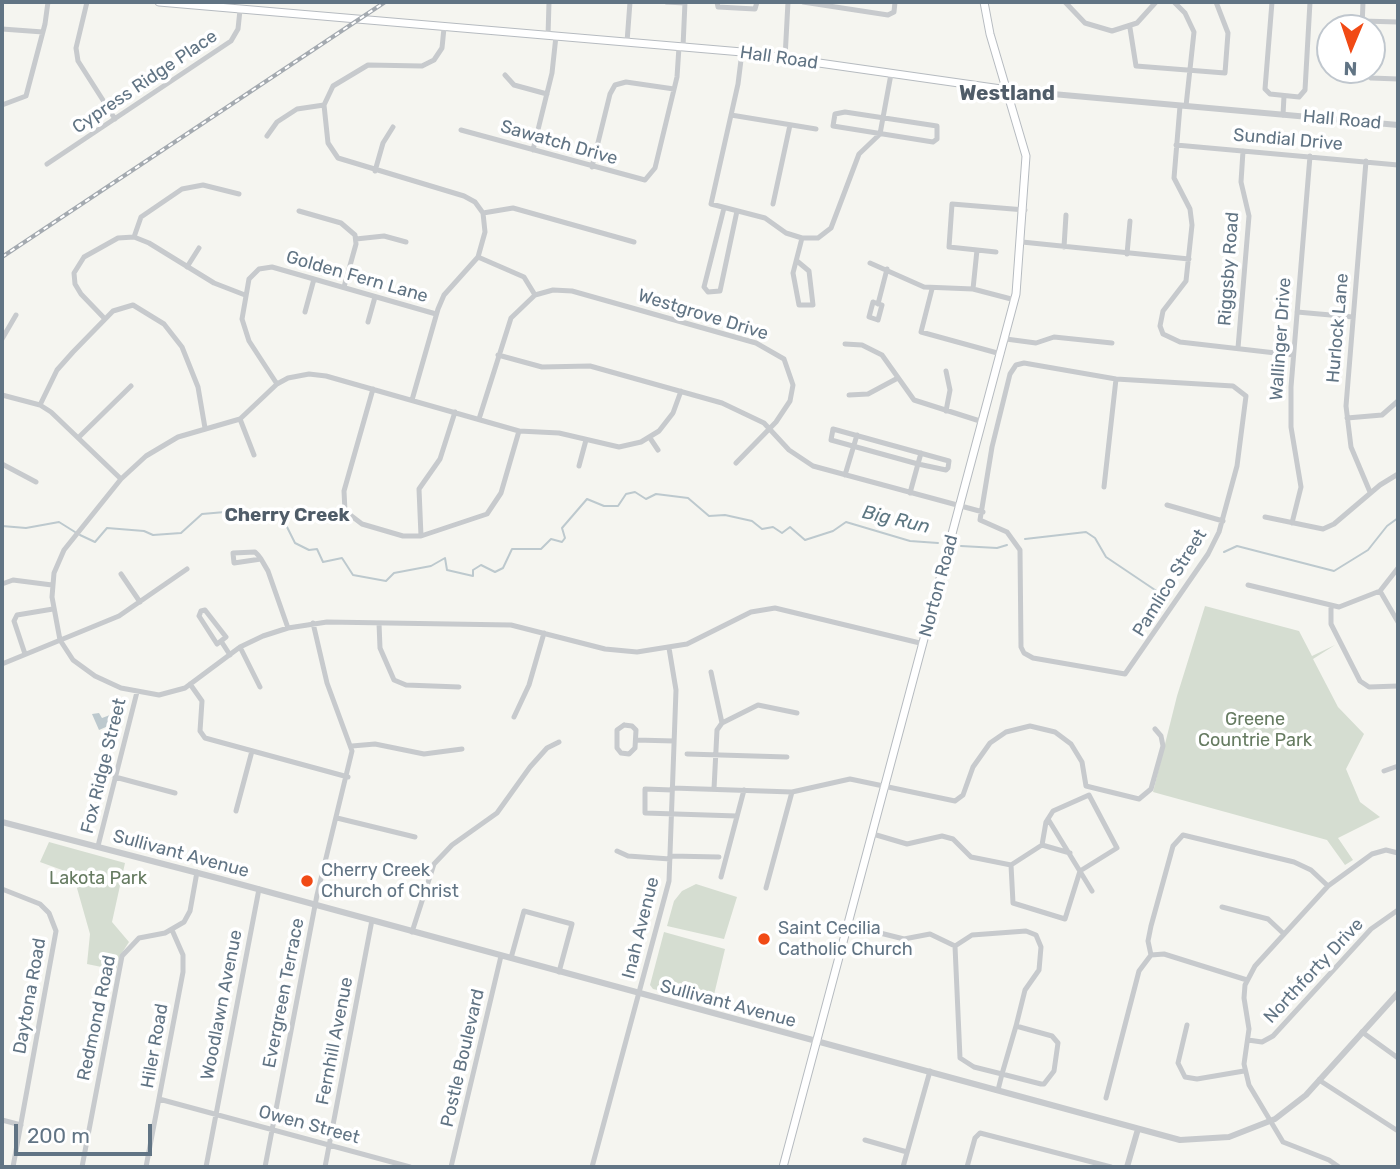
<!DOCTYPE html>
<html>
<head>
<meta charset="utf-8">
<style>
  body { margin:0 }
  #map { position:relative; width:1400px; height:1169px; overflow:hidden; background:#f5f5f0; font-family:Rubik,sans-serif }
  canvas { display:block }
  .frame { position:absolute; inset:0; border:4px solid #617484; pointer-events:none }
  .north { position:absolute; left:1316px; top:14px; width:70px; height:70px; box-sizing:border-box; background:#fff; border:2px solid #c0c7ce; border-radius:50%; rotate:182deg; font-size:19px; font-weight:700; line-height:28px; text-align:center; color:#617484 }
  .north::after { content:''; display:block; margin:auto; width:24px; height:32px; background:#f14a15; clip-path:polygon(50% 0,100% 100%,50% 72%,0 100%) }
  .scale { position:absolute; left:14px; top:1124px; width:138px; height:32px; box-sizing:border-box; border:4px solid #617484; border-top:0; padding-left:9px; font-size:21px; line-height:24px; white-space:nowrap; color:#617484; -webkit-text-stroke:5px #fff; paint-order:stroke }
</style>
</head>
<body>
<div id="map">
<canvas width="1400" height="1169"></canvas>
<div class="frame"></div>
<div class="north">N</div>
<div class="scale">200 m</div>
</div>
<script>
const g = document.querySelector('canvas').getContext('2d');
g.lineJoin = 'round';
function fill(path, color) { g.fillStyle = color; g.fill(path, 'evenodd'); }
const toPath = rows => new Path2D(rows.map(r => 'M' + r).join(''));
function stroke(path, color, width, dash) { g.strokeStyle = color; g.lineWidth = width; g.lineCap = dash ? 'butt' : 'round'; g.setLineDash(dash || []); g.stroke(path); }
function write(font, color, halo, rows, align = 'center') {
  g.font = font + ' Rubik,sans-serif'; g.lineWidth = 7; g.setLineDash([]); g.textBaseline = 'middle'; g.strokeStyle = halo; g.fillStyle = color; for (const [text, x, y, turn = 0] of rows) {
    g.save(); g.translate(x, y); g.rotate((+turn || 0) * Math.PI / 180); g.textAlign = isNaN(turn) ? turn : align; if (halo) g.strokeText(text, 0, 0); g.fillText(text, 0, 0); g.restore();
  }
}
fill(toPath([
  [1205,606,1299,631,1312,656,1335,645,1313,659,1338,707,1364,734,1346,769,1360,802,1380,817,1338,838,1353,860,1345,865,1327,840,1153,792,1177,696],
  [49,842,125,863,112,922,129,942,120,956,116,970,87,964,90,934,73,874,40,862],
  [696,884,737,897,724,939,667,926,674,901,682,891],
  [664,932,725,949,712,1003,653,989,650,985]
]), '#d5ddd1');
fill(toPath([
  [99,713,102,718,110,715,113,724,99,730,92,714]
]), '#bdc9ce');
stroke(toPath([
  [2,526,26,528,59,522,75,532],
  [80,535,95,542,107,528,144,531,153,535,181,533,202,514,225,512,235,519,251,519,265,509,271,510,286,525,295,543,309,550,317,549,323,562,342,558,353,575,386,581,394,573,431,566,445,558,447,570,473,576,473,570,481,565,495,572,503,568,512,549,541,549,551,539,562,542,565,538,562,528,587,499,604,506,618,506,626,494,635,492,646,499,656,494,688,498,709,516,725,515,752,521,762,529,773,527,782,533,790,527,805,540,833,531,846,522,910,541,938,543],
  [1025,539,1086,532,1095,538,1106,557,1161,594,1170,595],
  [961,546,997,548,1007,545],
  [1224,552,1237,546,1334,571,1368,550,1387,526,1398,518]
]), '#bdc9ce', 2);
const secondary = toPath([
  [159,2,742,52,1008,90],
  [783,1167,1016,294,1026,156,990,34,984,2]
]);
stroke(secondary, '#b6bbc0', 9);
stroke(toPath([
  [87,2,76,48,78,61,115,119],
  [666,2,685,3],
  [717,2,718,7,755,9,757,2],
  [803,2,888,15,894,12,895,2],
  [1065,2,1085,23,1112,31,1137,23,1156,2],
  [1174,2,1185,13,1194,32,1186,106],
  [1272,2,1265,89,1270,94,1299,97,1305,90,1310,2],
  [1362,21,1398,22],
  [1130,28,1136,66,1225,73,1228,33,1216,2],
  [1362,28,1363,2],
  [2,29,43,32],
  [548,36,549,2],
  [627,42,630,2],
  [683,47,685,2],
  [742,52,738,84,711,204,765,218,786,233,802,238,818,238,831,228,859,154,880,134,891,74],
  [785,58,788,2],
  [1361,70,1371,78,1398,79],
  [505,75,514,85,547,94],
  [2,105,26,96,45,24,48,2],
  [1180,106,1174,178,1190,209,1192,225,1186,281,1163,311,1160,326,1163,334,1180,342,1293,355],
  [845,112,937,126,937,139,933,142,833,126,835,114,845,112],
  [731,115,816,129],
  [1283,115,1284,96],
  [461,130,645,180,655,168,677,77,679,47],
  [267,136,277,122,297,109,324,105],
  [1176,145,1398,165],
  [533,150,552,73,556,36],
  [1366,161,1346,406,1351,447,1370,492],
  [47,164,231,41,238,29,240,10],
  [592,167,610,94,615,85,626,82,674,89],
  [375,171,383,143,393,127],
  [773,204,790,125],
  [724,208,704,287,708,292,720,291,737,211],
  [299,211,341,223,355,235,356,244,344,287],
  [483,213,513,208,634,242],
  [134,237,141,217,182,189,203,185,239,194],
  [356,239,384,236,406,242],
  [1022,242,1189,259],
  [1064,247,1066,215],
  [996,252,949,247,952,204,1025,210],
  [1127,254,1130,221],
  [478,257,524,277,535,295],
  [797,261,809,271,813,305,799,305,793,273,802,238],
  [870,263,924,287,973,289,1015,300],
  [187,267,199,248],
  [932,289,921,332,1001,354],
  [973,289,977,250],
  [873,302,882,305,878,320,869,317,873,302],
  [878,304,887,269],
  [305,312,314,279],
  [1297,312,1353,317],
  [105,319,81,294,75,284,74,273,84,257,118,238,134,237,149,243,214,283,245,295],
  [368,322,375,297],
  [2,339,16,315],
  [1006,339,1036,343,1054,337,1112,343],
  [845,344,862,345,882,355,914,400,983,422],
  [1238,348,1249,216,1241,182,1243,151],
  [498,355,542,367,590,366,722,403,764,423,789,450,813,466,983,512],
  [1024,363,1116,379,1233,386,1246,396,1237,466,1219,532,1208,554,1125,674,1033,658,1024,653,1021,647,1020,550,1007,532,980,520,992,447,1010,374,1016,365,1024,363],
  [946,371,950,390,946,411],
  [277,384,249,341,242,319,249,279,259,269,272,267,436,314],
  [373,389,344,491,345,511,362,524,403,536,421,536,487,514,501,493,519,431],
  [681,391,673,413,659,431,641,442,619,447,559,433,519,431,326,376,309,374,288,378,277,384,240,419,178,437,146,456,121,479,64,550,54,573,52,597,60,640,73,660,95,676,121,688,159,695,185,688,240,647,263,636,288,628,327,622,511,625,605,649,637,652,687,644,751,612,775,608,924,644],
  [2,395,40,405,51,412,121,479],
  [849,395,868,394,896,379],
  [412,400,438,309,444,295,478,257,485,232,483,213,475,202,464,196,338,158,328,143,324,105,333,86,368,65,422,66,434,60,442,48,444,28],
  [40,405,57,370,73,352,113,311,133,305,164,324,182,347,198,387,205,428],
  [1347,418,1382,415,1398,401],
  [240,419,254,455],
  [479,419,511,318,535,295,553,290,572,291,756,343,784,359,793,385,790,401,776,422,736,463],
  [833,429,949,461,948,468,946,470,918,464,831,440,833,429],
  [79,437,131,386],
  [650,438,658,450],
  [2,464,36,482],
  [579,466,586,440],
  [845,475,857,435],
  [1104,487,1116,379],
  [910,493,921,453],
  [1167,505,1223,521],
  [1265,517,1323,529,1334,524,1380,485,1398,474],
  [1292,523,1301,487,1291,427,1291,387,1310,156],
  [421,536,419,489,440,459,455,412],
  [261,559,234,563,233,553,255,552,258,555,261,559,268,571,288,628],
  [121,574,140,602],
  [2,584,13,580,52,585],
  [1248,585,1339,607,1380,591,1398,568],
  [1380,591,1398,622],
  [1331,606,1331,624,1360,681,1369,687,1398,686],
  [379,623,380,648,394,680,406,685,459,687],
  [221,641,217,644,199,616,201,611,205,610,226,637,221,641,230,655],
  [240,647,260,687],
  [25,654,14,621,17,615,53,609],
  [2,664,119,616,187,569],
  [711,672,722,723],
  [190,684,202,701,200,731,205,738,348,777],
  [514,717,529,685,544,633],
  [624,725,632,726,636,730,635,748,629,754,621,753,617,748,617,730,624,725],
  [636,740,674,741],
  [352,746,375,744,424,754,462,749],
  [687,754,787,757],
  [1384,771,1398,766],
  [115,777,175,793],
  [672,788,792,792,850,779,955,801,963,795,973,767,990,743,1006,732,1030,726,1055,732,1071,744,1082,762,1086,786,1139,799,1151,789,1163,746,1161,736,1155,729],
  [714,789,717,730,722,723,758,705,797,713],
  [672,790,645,789,645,813,737,816],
  [236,811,252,751],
  [337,818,415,837],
  [1048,819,1092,891],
  [873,834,907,844,942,836,953,839,971,857,1011,865],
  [1042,845,1046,822,1053,811,1089,795,1117,848,1080,871],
  [98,846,137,692],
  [617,851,628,856,670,859],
  [670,856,719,857],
  [1011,865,1013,903,1065,919,1080,871],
  [1011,865,1042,845,1070,853],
  [721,877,744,790],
  [766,888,792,792],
  [2,889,40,904,49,913,56,931,13,1167],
  [1222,907,1268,919,1284,934],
  [848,925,904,939,930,934,955,946],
  [412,932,434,864,452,845,497,813,530,767,547,748,559,742],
  [1151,955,1148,941,1151,926,1173,846,1183,835,1294,862,1311,870,1328,886],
  [1151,955,1164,954,1247,980],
  [511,958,524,911,572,924,559,972],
  [1187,1025,1178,1063,1185,1077,1197,1079,1244,1071],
  [1362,1032,1398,1058],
  [1248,1040,1262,1042,1273,1036,1371,929,1398,910],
  [1319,1080,1398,1131],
  [998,1090,1002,1074,1016,1026,1025,990,1039,970,1041,947,1036,935,1026,931,972,935,955,946,960,1058,974,1067,1002,1074,1041,1084,1044,1084,1054,1071,1058,1043,1052,1036,1016,1026],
  [1106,1098,1139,971,1151,955],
  [159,1099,410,1167],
  [2,1120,21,1125],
  [865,1140,907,1152],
  [82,1167,122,956,139,938,165,933,184,922,190,911,197,872],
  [146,1167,183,972,183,955,172,930],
  [206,1167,259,889],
  [265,1167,317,895,352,751,327,683,313,623],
  [325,1167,372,920],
  [451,1167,501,956],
  [592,1167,669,881,676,690,669,648],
  [903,1167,930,1071],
  [967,1167,975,1138,980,1133,1111,1167],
  [1339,1167,1329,1160,1283,1142,1249,1085,1244,1064,1249,1029,1244,998,1245,985,1255,966,1328,886,1372,854,1386,850,1398,853]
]), '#c7cacd', 5);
stroke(toPath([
  [1008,90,1398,125],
  [2,822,221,879,1180,1140,1229,1137,1275,1119,1306,1095,1398,993],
  [1127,1167,1138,1129]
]), '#c7cacd', 6);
stroke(secondary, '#fff', 7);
const rail = toPath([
  [2,257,385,2]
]);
stroke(rail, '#a4aab0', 4.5);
stroke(rail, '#fff', 2, [5]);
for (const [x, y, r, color] of [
  [307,881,7,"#f14a15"],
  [764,939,7,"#f14a15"]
]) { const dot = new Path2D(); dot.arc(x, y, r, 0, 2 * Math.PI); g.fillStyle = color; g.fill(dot); stroke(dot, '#fff', 2.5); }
write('18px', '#617484', '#fff', [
  ["Hall Road",779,58,8],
  ["Cypress Ridge Place",145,82,-34],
  ["Hall Road",1342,120,5],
  ["Sundial Drive",1288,140,5],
  ["Sawatch Drive",559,143,16],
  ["Riggsby Road",1229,269,-86],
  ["Golden Fern Lane",357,277,16],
  ["Westgrove Drive",703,315,17],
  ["Hurlock Lane",1338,328,-85],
  ["Wallinger Drive",1281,339,-86],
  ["Pamlico Street",1170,583,-58],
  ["Norton Road",939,586,-75],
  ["Fox Ridge Street",104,766,-76],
  ["Sullivant Avenue",181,854,15],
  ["Inah Avenue",641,928,-76],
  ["Northforty Drive",1314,971,-47],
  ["Evergreen Terrace",284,993,-79],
  ["Daytona Road",30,996,-80],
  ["Sullivant Avenue",728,1004,15],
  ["Woodlawn Avenue",222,1005,-79],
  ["Redmond Road",97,1018,-78],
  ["Fernhill Avenue",335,1041,-79],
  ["Hiler Road",155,1046,-80],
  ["Postle Boulevard",463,1058,-77],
  ["Owen Street",309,1125,15]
]);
write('18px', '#667b61', '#fff', [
  ["Greene",1255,720],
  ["Countrie Park",1255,741],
  ["Lakota Park",98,879]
]);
write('18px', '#617484', '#fff', [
  ["Cherry Creek",321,871],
  ["Church of Christ",321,892],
  ["Saint Cecilia",778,929],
  ["Catholic Church",778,950]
], 'left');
write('bold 19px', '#505d69', '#fff', [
  ["Cherry Creek",287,516]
]);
write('italic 19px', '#5d7782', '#fff', [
  ["Big Run",896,520,13]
]);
write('bold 21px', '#505d69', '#fff', [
  ["Westland",1007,94]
]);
</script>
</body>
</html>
